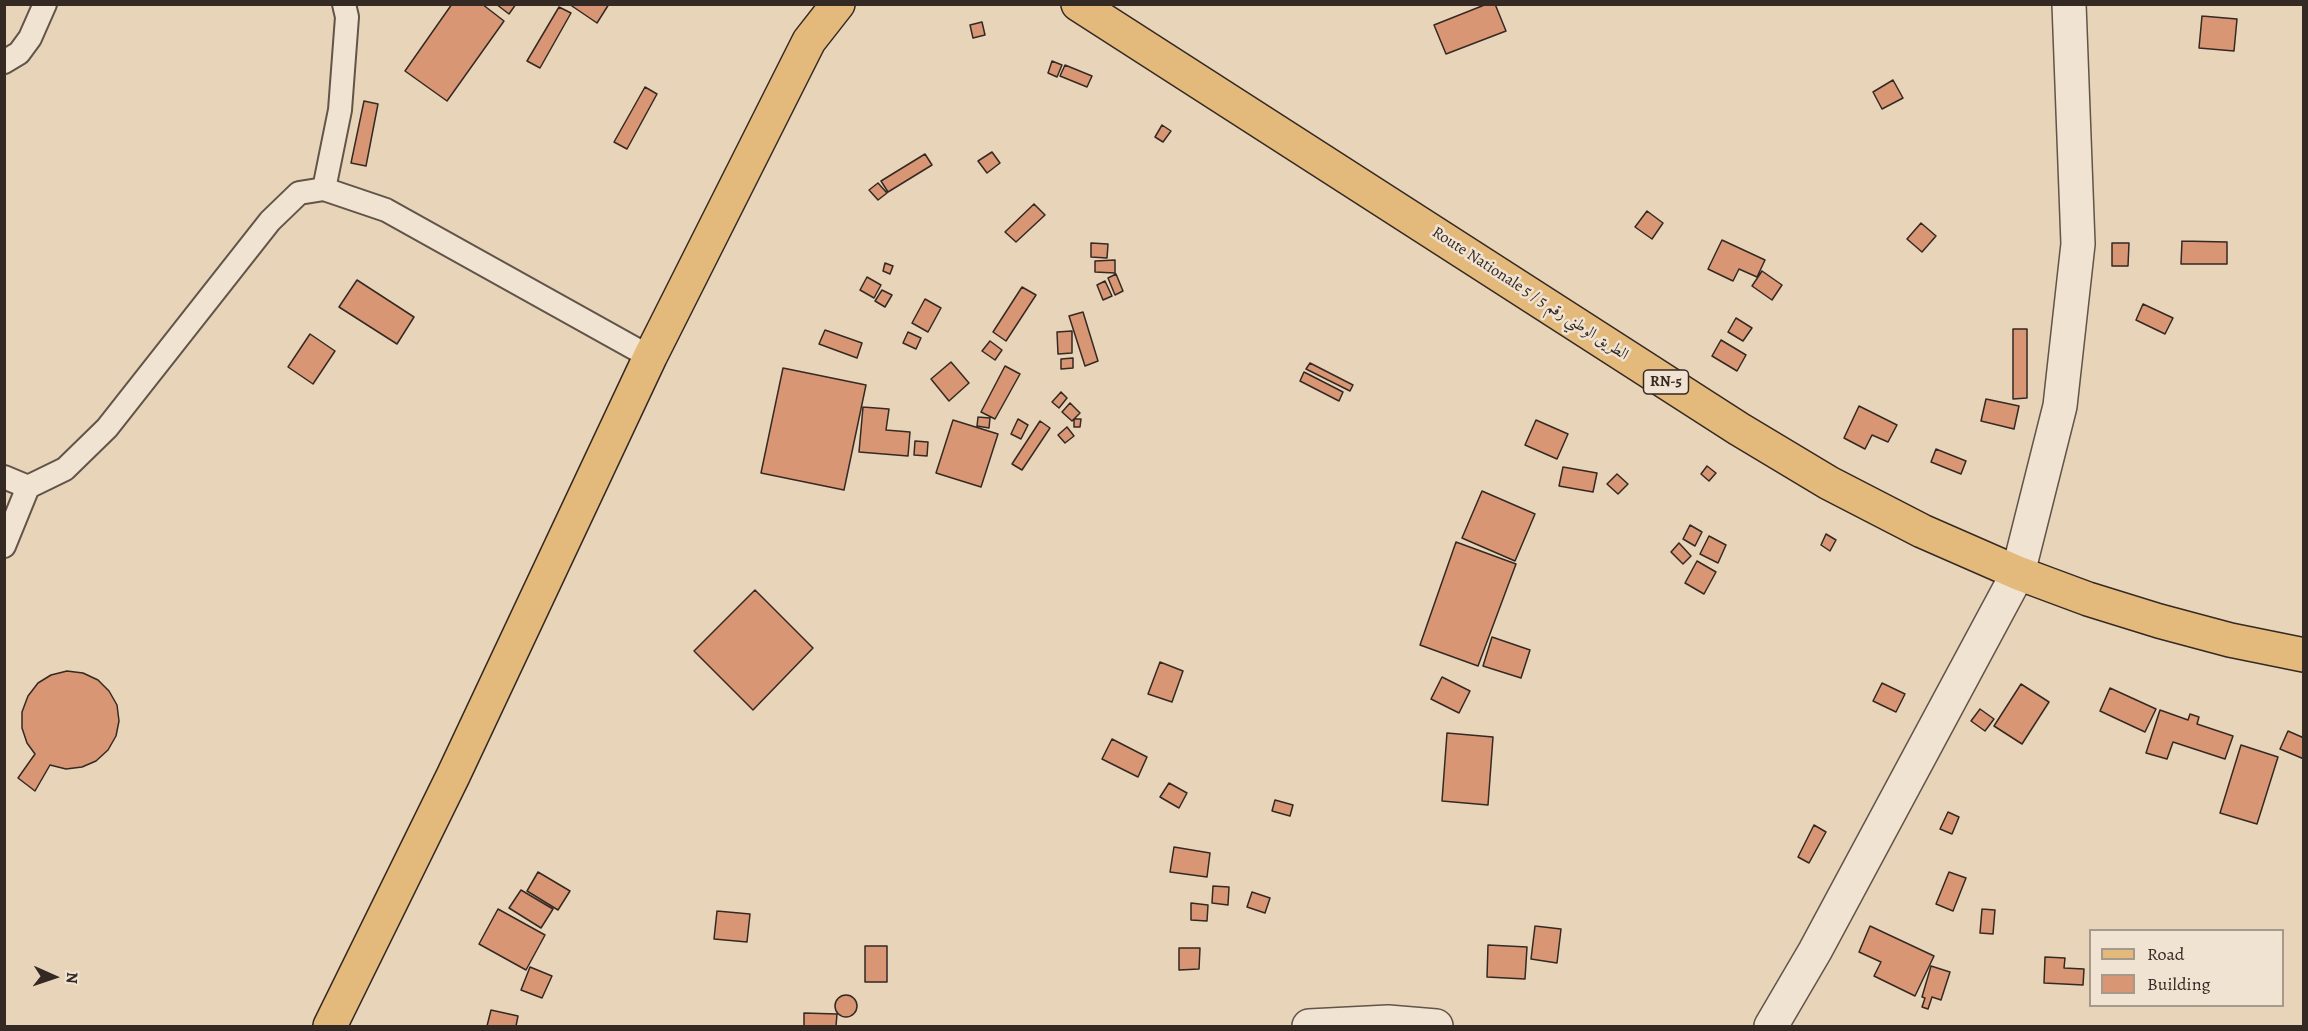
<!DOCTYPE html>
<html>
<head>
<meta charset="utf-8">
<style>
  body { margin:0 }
  #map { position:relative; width:2308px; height:1031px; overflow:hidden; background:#e8d4b9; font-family:Alegreya,serif }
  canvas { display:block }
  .frame { position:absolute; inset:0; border:6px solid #342923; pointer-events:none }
  .legend { position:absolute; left:2089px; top:929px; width:195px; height:78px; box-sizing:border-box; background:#f0e3d2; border:2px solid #a5998c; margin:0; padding:8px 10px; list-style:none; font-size:18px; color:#342923 }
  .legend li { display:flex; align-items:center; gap:12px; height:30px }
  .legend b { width:30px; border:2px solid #a5998c }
  .north { position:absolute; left:24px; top:947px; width:60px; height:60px; -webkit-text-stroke:4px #f0e3d2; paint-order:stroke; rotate:93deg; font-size:16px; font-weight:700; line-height:24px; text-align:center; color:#342923 }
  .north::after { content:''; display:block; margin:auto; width:21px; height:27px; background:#342923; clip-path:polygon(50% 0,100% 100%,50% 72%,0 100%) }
</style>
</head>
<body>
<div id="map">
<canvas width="2308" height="1031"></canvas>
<div class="frame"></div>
<ul class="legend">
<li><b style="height:8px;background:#e4ba7c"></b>Road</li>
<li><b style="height:16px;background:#d99675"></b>Building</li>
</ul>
<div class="north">N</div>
</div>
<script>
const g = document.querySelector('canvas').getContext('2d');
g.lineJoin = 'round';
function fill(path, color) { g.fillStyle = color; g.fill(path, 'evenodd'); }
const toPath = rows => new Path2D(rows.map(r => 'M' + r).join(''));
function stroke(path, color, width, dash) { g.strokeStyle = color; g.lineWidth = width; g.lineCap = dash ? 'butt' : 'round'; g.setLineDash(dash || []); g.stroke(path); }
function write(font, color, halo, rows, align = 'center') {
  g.font = font + ' Alegreya,Amiri,serif'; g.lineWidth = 5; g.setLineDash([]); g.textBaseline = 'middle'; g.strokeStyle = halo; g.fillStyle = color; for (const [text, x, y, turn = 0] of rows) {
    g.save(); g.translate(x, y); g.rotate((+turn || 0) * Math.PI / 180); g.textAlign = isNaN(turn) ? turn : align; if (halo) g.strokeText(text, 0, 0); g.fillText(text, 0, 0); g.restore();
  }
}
const building = toPath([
  [452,4,482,4,504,21,447,101,405,71,452,4],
  [496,4,516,4,509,14,496,4],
  [569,4,609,4,597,23,569,4],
  [1487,4,1495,4,1506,31,1446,54,1434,25,1487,4],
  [559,7,571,13,540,68,527,61,559,7],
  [2202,16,2237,19,2234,51,2199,48,2202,16],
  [982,22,985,35,973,38,970,25,982,22],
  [1052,61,1062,65,1057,77,1048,73,1052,61],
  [1065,65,1092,76,1087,87,1060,76,1065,65],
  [1893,80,1903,98,1882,109,1873,92,1893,80],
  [645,87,657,94,627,149,614,142,645,87],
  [364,101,378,104,366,166,351,163,364,101],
  [1162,125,1171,131,1163,142,1155,137,1162,125],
  [992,152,1000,163,987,173,978,161,992,152],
  [925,154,932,165,888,192,881,181,925,154],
  [878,183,887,193,878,200,869,190,878,183],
  [1034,204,1045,215,1016,242,1005,232,1034,204],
  [1647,211,1663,223,1652,239,1635,227,1647,211],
  [1921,223,1936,236,1922,252,1907,239,1921,223],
  [1722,240,1765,260,1757,277,1739,269,1733,281,1708,269,1722,240],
  [2182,241,2227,242,2227,264,2181,264,2182,241],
  [1091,243,1108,244,1107,258,1091,257,1091,243],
  [2112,243,2129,243,2128,266,2112,266,2112,243],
  [1115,260,1115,273,1095,272,1095,261,1115,260],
  [885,263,893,266,890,274,883,271,885,263],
  [1762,271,1782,285,1772,300,1752,286,1762,271],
  [1116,274,1123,291,1115,295,1108,278,1116,274],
  [867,277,881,285,874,298,860,290,867,277],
  [357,280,414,317,397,344,339,307,357,280],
  [1105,281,1112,296,1103,300,1097,285,1105,281],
  [1022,287,1036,295,1006,341,993,332,1022,287],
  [882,290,892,295,885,307,875,301,882,290],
  [925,299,941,308,928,332,912,323,925,299],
  [2143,304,2173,318,2165,334,2136,320,2143,304],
  [1083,312,1098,361,1085,366,1069,316,1083,312],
  [1736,318,1752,328,1743,341,1728,332,1736,318],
  [2013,329,2027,329,2027,398,2013,399,2013,329],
  [825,330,862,343,857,358,819,344,825,330],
  [1072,331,1072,353,1058,354,1057,332,1072,331],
  [908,332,921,338,916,349,903,343,908,332],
  [310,334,335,351,313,384,288,367,310,334],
  [1721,340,1746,355,1737,371,1712,356,1721,340],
  [990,341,1002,350,995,360,982,351,990,341],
  [1073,358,1073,368,1061,369,1061,359,1073,358],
  [951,362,969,383,949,401,931,379,951,362],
  [1310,363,1353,385,1350,391,1306,369,1310,363],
  [1005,366,1020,374,995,419,981,412,1005,366],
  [783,368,866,385,844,490,761,473,783,368],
  [1304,372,1343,392,1339,401,1300,381,1304,372],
  [1061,392,1067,398,1059,408,1052,402,1061,392],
  [1986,399,2019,406,2014,429,1981,421,1986,399],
  [1070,403,1080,413,1072,421,1062,412,1070,403],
  [1859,406,1897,425,1888,442,1872,435,1865,449,1844,438,1859,406],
  [863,407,889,409,886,430,910,432,908,456,859,452,863,407],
  [978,417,990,418,989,428,977,426,978,417],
  [1018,419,1028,425,1021,439,1011,434,1018,419],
  [1074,419,1081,419,1080,427,1074,427,1074,419],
  [953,420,998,434,981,487,936,473,953,420],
  [1536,420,1568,434,1557,459,1525,445,1536,420],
  [1040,421,1050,428,1022,470,1012,464,1040,421],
  [1067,427,1074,436,1065,443,1058,435,1067,427],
  [915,441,928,442,927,456,914,455,915,441],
  [1936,449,1966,461,1961,474,1931,462,1936,449],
  [1707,466,1716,473,1709,481,1701,474,1707,466],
  [1563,467,1597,473,1593,492,1559,486,1563,467],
  [1617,474,1628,484,1618,494,1607,484,1617,474],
  [1482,491,1535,514,1515,561,1462,538,1482,491],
  [1690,525,1702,532,1695,546,1683,539,1690,525],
  [1826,534,1836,540,1830,551,1821,545,1826,534],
  [1709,536,1726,545,1718,563,1700,554,1709,536],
  [1456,542,1516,564,1478,666,1420,645,1456,542],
  [1679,543,1691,556,1683,564,1671,552,1679,543],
  [1697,561,1716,572,1704,594,1685,583,1697,561],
  [755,590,813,648,753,710,694,651,755,590],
  [1492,637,1530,650,1521,678,1483,666,1492,637],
  [1160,662,1183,671,1172,702,1148,694,1160,662],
  [67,671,83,673,98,680,109,691,117,705,119,721,116,736,108,750,96,761,82,767,66,769,50,765,35,791,18,778,35,754,27,743,22,728,22,712,28,696,38,683,51,675,67,671],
  [1442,677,1470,691,1459,713,1431,699,1442,677],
  [1882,683,1905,694,1896,712,1873,701,1882,683],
  [2021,684,2049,702,2022,744,1994,726,2021,684],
  [2110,688,2156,709,2145,732,2100,711,2110,688],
  [1980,709,1994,719,1985,731,1971,721,1980,709],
  [2160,710,2188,720,2190,714,2199,717,2197,724,2233,736,2225,759,2173,742,2167,759,2146,753,2160,710],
  [2288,731,2304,738,2304,759,2280,749,2288,731],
  [1447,733,1493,737,1488,805,1442,801,1447,733],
  [1112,739,1147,757,1138,777,1102,759,1112,739],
  [2241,745,2278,757,2257,824,2220,813,2241,745],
  [1169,783,1187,793,1179,808,1160,797,1169,783],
  [1275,800,1293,805,1290,816,1272,811,1275,800],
  [1948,812,1959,817,1952,834,1940,829,1948,812],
  [1814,825,1826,832,1809,863,1798,857,1814,825],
  [1174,847,1210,853,1207,877,1170,872,1174,847],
  [538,872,570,891,558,910,527,891,538,872],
  [1949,872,1966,878,1953,911,1936,904,1949,872],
  [1213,886,1229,887,1228,905,1212,903,1213,886],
  [521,890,553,909,541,928,509,908,521,890],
  [1252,892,1270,898,1265,913,1247,907,1252,892],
  [1191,903,1208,905,1207,921,1191,920,1191,903],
  [498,909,545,935,526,970,479,944,498,909],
  [1982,909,1995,910,1993,934,1980,933,1982,909],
  [717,911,750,914,747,942,714,939,717,911],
  [1535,926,1561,929,1557,963,1531,959,1535,926],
  [1870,926,1934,956,1915,996,1874,976,1881,962,1859,952,1870,926],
  [1488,945,1527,947,1525,979,1487,977,1488,945],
  [865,946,887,946,887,982,865,982,865,946],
  [1179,948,1200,948,1199,969,1179,970,1179,948],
  [2045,957,2065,958,2064,968,2084,969,2083,985,2044,983,2045,957],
  [1931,966,1950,972,1941,1000,1932,997,1928,1009,1922,1007,1925,998,1922,997,1931,966],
  [530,967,552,976,542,998,521,990,530,967],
  '835 1006a11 11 0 1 1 22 0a11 11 0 1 1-22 0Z',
  [491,1010,518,1016,516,1026,487,1026,491,1010],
  [804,1013,837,1014,836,1026,804,1026,804,1013]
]);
fill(building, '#d99675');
stroke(building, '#342923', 1.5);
const lane = toPath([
  [4,62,19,53,30,38,45,4],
  [324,189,340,110,347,17,344,4],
  [4,477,28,487],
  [4,546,28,487,65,469,107,428,270,221,299,193,324,189,386,210,650,357]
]);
const street = toPath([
  [1309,1026,1388,1022,1436,1026],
  [1771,1026,1815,951,2018,573,2060,406,2078,244,2069,4]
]);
const primary = toPath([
  [1078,4,1739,429,1829,483,1922,531,2018,573,2088,599,2159,621,2230,640,2304,655]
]);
const highway = toPath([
  [330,1026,453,776,650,357,809,41,838,4]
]);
stroke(lane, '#615448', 26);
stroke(street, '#615448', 36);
stroke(primary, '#342923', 36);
stroke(highway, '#342923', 36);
stroke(lane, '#f0e3d2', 22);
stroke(street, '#f0e3d2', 33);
stroke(primary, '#e4ba7c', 33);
stroke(highway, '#e4ba7c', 33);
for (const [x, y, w] of [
  [1666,382,45]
]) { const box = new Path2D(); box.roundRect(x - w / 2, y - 12, w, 24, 4.5); g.fillStyle = '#f0e3d2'; g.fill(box); stroke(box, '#342923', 1.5); }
write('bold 15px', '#342923', null, [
  ["RN-5",1666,382]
]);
write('16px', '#342923', '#f0e3d2', [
  ["Route Nationale 5 / الطريق الوطني رقم 5",1530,294,33]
]);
</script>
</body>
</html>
